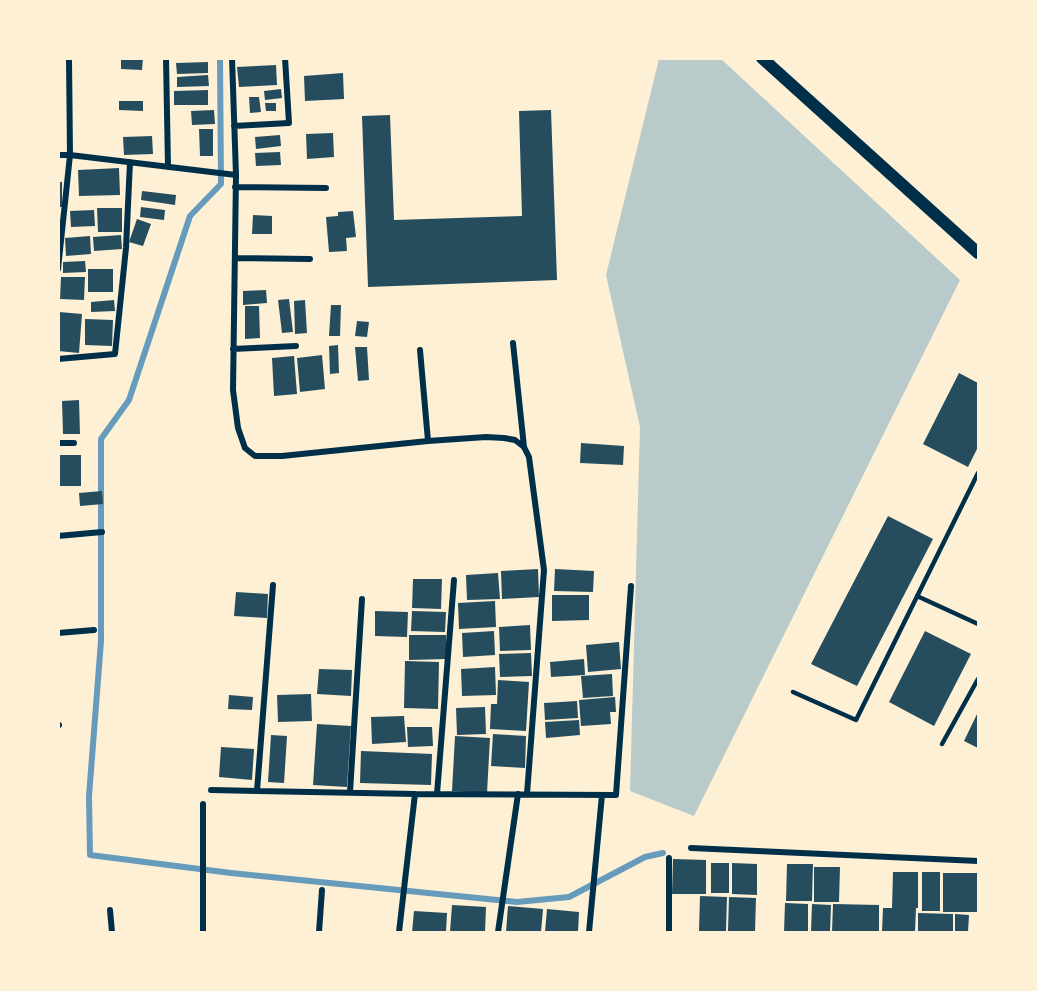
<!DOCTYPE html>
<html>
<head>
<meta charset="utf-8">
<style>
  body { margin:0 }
  #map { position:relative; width:1037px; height:991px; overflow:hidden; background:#fdf0d5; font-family:"PT Sans Narrow",sans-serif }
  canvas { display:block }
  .frame { position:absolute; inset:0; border:60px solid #fdf0d5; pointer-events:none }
</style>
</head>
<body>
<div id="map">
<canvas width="1037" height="991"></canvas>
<div class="frame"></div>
</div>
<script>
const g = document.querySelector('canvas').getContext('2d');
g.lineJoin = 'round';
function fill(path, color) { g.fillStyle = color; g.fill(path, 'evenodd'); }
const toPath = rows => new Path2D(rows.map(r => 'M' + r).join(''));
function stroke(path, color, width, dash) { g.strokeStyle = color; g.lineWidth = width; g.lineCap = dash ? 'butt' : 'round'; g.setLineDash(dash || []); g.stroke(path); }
fill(toPath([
  [720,58,960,280,694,816,630,791,640,427,606,275,659,59]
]), '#b9caca');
stroke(toPath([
  [220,58,221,184,190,216,129,400,101,439,101,641,89,796,90,855,231,873,517,902,569,897,645,857,663,853]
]), '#669bbc', 6);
fill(toPath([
  [121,58,143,58,142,70,121,69],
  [208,62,208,73,177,74,176,63],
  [276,65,277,85,239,87,237,67],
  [343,73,344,99,305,101,304,76],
  [208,75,209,86,177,87,177,77],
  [281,89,282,98,265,100,264,91],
  [208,90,208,105,174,105,174,91],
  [249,97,259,97,261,112,250,113],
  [119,101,143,101,143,111,119,110],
  [265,103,276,103,276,111,266,111],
  [214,110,215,124,192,125,191,111],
  [551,110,557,280,368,287,362,116,390,115,394,220,522,216,519,111],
  [199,129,213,129,213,156,200,156],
  [333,133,334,157,307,159,306,134],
  [280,135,281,146,256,149,255,137],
  [152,136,153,154,124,155,123,137],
  [280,152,281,165,256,166,255,153],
  [119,168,120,195,79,196,78,170],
  [58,182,62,182,62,207,58,207],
  [142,191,176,195,175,205,141,200],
  [141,207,165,210,164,220,140,217],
  [97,208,122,208,122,232,98,232],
  [94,210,95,226,71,227,70,211],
  [353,211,356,237,346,238,347,251,329,252,326,217,338,216,338,212],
  [253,215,272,216,272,234,252,234],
  [137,219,151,224,143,246,129,242],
  [121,235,122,249,94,251,93,237],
  [90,236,91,254,66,256,65,238],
  [85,261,86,272,63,273,63,262],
  [88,269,113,269,113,292,88,292],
  [61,277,85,277,84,300,60,299],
  [266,290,267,303,243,305,243,291],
  [289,299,293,332,282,333,278,300],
  [114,300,115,311,91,312,91,302],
  [305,300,307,333,295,334,294,301],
  [331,305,341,305,340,336,329,336],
  [245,306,259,306,260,338,245,339],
  [59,312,82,314,79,353,58,351],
  [85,319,113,320,112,346,85,345],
  [357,321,369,322,367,337,355,336],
  [338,345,339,373,330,374,329,346],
  [355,347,367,347,369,380,358,381],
  [322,355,325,389,300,392,297,358],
  [294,356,297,394,274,396,272,358],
  [959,373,978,383,978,447,968,467,923,444],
  [79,400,80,434,63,434,62,401],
  [581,443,624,446,623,465,580,463],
  [58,455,81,455,81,486,58,486],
  [102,491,103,504,80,506,79,493],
  [888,516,933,539,857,686,811,664],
  [538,569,539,597,502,599,501,571],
  [555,569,594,571,593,592,554,591],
  [498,573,500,599,467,600,466,575],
  [413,579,442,579,441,609,412,608],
  [236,592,268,594,267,618,234,616],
  [552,595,589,595,589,620,552,621],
  [495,601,496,627,459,629,458,603],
  [375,611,408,612,407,637,375,636],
  [412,611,446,612,445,632,411,631],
  [530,625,531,650,500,651,499,627],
  [494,631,495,655,463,657,462,633],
  [925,631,971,654,934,726,889,702],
  [409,635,446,635,446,659,409,660],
  [619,642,621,669,588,672,586,645],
  [531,653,532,676,500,677,499,654],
  [584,659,585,675,551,677,550,662],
  [405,661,439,662,438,709,404,708],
  [495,667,496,695,462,696,461,669],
  [319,669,352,670,351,696,317,694],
  [612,674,613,696,583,698,581,676],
  [498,680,529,682,526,731,490,729,491,704,497,704],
  [311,694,312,721,278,722,277,695],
  [229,695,253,697,252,710,228,709],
  [615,697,616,712,610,712,611,724,581,726,579,700],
  [577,701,578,718,545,720,544,703],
  [485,707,486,734,457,735,456,708],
  [978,712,978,748,964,741],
  [404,716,406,742,372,744,371,717],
  [579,720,580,735,546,738,545,722],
  [317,724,351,726,347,787,313,785],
  [407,727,432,727,433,746,408,747],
  [493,734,526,736,525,768,491,766],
  [271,735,287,736,284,783,268,782],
  [455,736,490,738,487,793,452,791],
  [221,747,254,749,252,780,219,777],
  [361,751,432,754,431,785,360,783],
  [673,859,706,860,706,894,672,894],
  [711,863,729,863,729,893,711,893],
  [732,863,757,864,757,895,732,894],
  [787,864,813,864,812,901,786,901],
  [814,867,840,867,839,902,814,902],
  [893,872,918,872,918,908,916,908,915,932,882,932,883,908,892,908],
  [922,872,940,872,940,911,922,911],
  [943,873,978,873,978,912,943,912],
  [700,896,727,897,726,931,699,931],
  [729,897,756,898,755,932,728,931],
  [785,903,808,904,808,932,784,932],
  [812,904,831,905,830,932,811,932],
  [833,904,879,905,879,932,832,932],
  [452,905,486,907,485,932,450,932],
  [508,906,543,909,541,932,506,932],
  [547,909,579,912,578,932,545,932],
  [414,911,447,913,446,932,412,932],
  [918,913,953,914,953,932,918,932],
  [955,914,969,915,968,932,955,932]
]), '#264d5e');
stroke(toPath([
  [917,596,978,624],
  [793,692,856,720,978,473],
  [942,744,978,679]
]), '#003049', 4.5);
stroke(toPath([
  [69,58,70,155,236,175,232,58],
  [166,58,168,167],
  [234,126,289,123,285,58],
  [58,155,70,155,58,269],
  [236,175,233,390,238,428,245,448,255,456,282,456,428,441,486,437,504,438,515,440,524,447,529,457,544,570,527,794],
  [235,187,326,188],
  [235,258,310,259],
  [513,343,524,447],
  [233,349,296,346],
  [420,350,428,441],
  [58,359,115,354,126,248,130,162],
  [58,443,74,443],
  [58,536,102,532],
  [273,585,257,791,415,794,616,795,631,586],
  [58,633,94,630],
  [58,725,59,725],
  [211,790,257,791],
  [350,792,362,599],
  [437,794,454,580],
  [691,848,978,861],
  [669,858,669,932],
  [110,910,112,932],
  [203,932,203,804],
  [319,932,322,890],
  [399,932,415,794],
  [498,932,518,794],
  [589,932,602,795]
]), '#003049', 6);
stroke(toPath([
  [762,58,978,253]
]), '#003049', 12);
</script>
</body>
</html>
